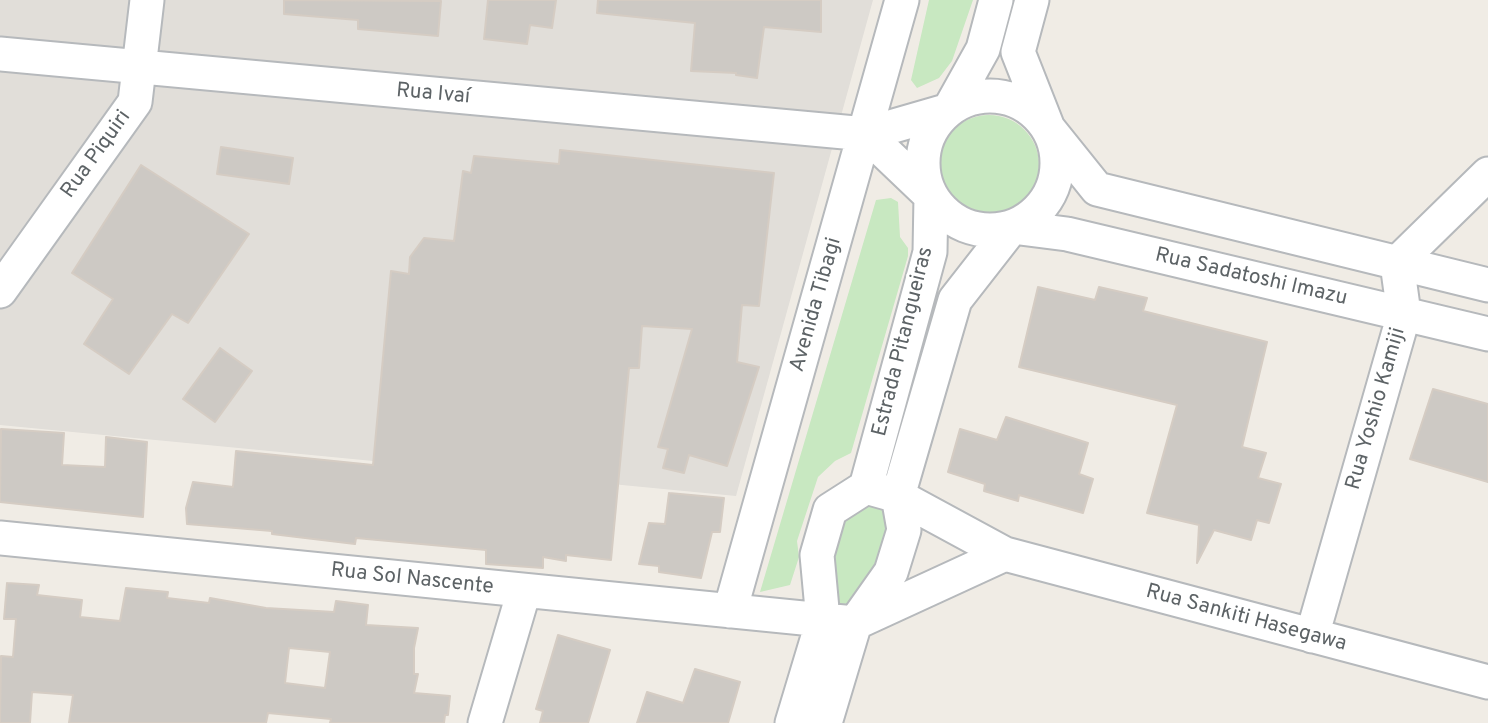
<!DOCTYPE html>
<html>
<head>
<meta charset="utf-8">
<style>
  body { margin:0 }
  canvas { display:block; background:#f0ece5 }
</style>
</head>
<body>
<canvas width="1488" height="723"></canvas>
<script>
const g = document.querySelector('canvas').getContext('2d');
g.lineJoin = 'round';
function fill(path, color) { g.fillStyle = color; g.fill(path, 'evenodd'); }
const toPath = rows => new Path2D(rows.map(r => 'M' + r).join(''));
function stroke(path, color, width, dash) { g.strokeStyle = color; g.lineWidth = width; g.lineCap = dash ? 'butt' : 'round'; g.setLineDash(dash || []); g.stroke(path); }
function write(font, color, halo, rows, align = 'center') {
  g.font = font + ' Overpass,sans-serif'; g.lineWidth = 6; g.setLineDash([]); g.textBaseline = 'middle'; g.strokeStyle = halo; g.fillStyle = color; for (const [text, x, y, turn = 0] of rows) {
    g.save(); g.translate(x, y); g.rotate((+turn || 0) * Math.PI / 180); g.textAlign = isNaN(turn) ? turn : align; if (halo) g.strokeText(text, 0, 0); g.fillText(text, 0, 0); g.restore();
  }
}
fill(toPath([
  [0,0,873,0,736,496,0,425]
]), '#e1ded9');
fill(toPath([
  [929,0,973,0,952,61,939,78,917,88,911,80],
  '939 165a50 50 0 1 1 100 0a50 50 0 1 1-100 0Z',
  [891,198,898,202,900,237,908,248,908,256,851,453,835,461,818,477,797,541,799,557,790,585,760,592,876,200],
  [875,499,893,515,868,588,841,612,829,596,836,526]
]), '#c8e8c1');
const building = toPath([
  [284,0,441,1,438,36,358,29,358,20,284,14,284,0],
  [488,0,556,0,552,28,530,25,527,44,484,39,488,0],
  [598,0,821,0,821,32,764,27,757,78,736,75,736,73,691,71,695,23,597,13,598,0],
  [221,147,293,158,289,184,217,174,221,147],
  [560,150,774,173,759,306,742,305,737,362,759,367,727,466,689,455,684,473,663,468,668,449,658,447,692,329,642,326,639,368,629,368,611,560,566,555,566,561,543,557,543,568,486,564,486,550,356,538,355,544,272,534,272,531,187,524,186,508,193,482,233,487,236,451,373,465,391,271,409,274,410,257,424,238,454,241,463,171,471,173,474,156,559,164,560,150],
  [141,165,249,234,188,323,172,314,129,374,84,344,113,299,72,273,141,165],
  [1038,287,1095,300,1099,287,1147,298,1143,311,1267,342,1242,447,1266,453,1258,478,1281,484,1269,523,1257,520,1251,540,1214,530,1197,563,1199,525,1147,513,1177,405,1019,367,1038,287],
  [220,348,252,371,215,422,183,399,220,348],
  [1433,389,1488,404,1488,482,1410,459,1433,389],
  [1006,417,1088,443,1079,474,1093,479,1083,513,1019,495,1018,501,984,491,985,484,948,472,960,429,997,440,1006,417],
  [1,429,64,433,62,465,105,467,106,437,147,442,143,517,0,502,1,429],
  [669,493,724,498,720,532,712,532,701,578,659,572,659,566,639,564,649,523,665,524,669,493],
  [7,583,39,585,37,595,82,600,80,617,120,621,126,588,168,592,167,598,209,603,210,598,266,608,334,612,336,601,368,605,366,625,418,628,414,648,414,674,418,674,414,693,450,696,448,715,445,715,444,723,330,723,331,719,268,713,266,723,69,723,73,695,32,692,30,723,0,723,1,656,13,657,16,619,4,619,7,583],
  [289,648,330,652,325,688,285,683,289,648],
  [558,635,610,650,588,723,540,723,543,711,536,709,558,635],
  [695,669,740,682,728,723,637,723,647,692,683,703,695,669]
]);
fill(building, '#cdc9c4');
stroke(building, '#d5ccc3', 2);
const minor = toPath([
  [1032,0,1018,52,1048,128,1097,189,1488,285],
  [0,54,866,134,949,110,983,49,996,0],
  '923 163a67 67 0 1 1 134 0a67 67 0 1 1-134 0Z',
  [0,291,135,102,147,0],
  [1488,334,1067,234,1012,227,955,300,898,496,1005,554,1488,682],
  [866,487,930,252,931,196,866,134],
  [866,487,898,496,904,530,891,572,855,623,823,620,817,555,830,510,866,487],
  [0,538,823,620,792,723],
  [730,611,902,0],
  [1312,636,1404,314,1397,263,1488,174],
  [485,723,524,591],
  [825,723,855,623,1005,554]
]);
stroke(minor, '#b6b9bc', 37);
stroke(minor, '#fff', 33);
write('21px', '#5d6366', '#fff', [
  ["Rua Ivaí",433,95,5],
  ["Rua Piquiri",97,155,-54],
  ["Rua Sadatoshi Imazu",1251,278,13],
  ["Avenida Tibagi",817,305,-74],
  ["Estrada Pitangueiras",904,342,-76],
  ["Rua Yoshio Kamiji",1377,409,-74],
  ["Rua Sol Nascente",412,580,6],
  ["Rua Sankiti Hasegawa",1246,619,15]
]);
</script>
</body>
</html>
